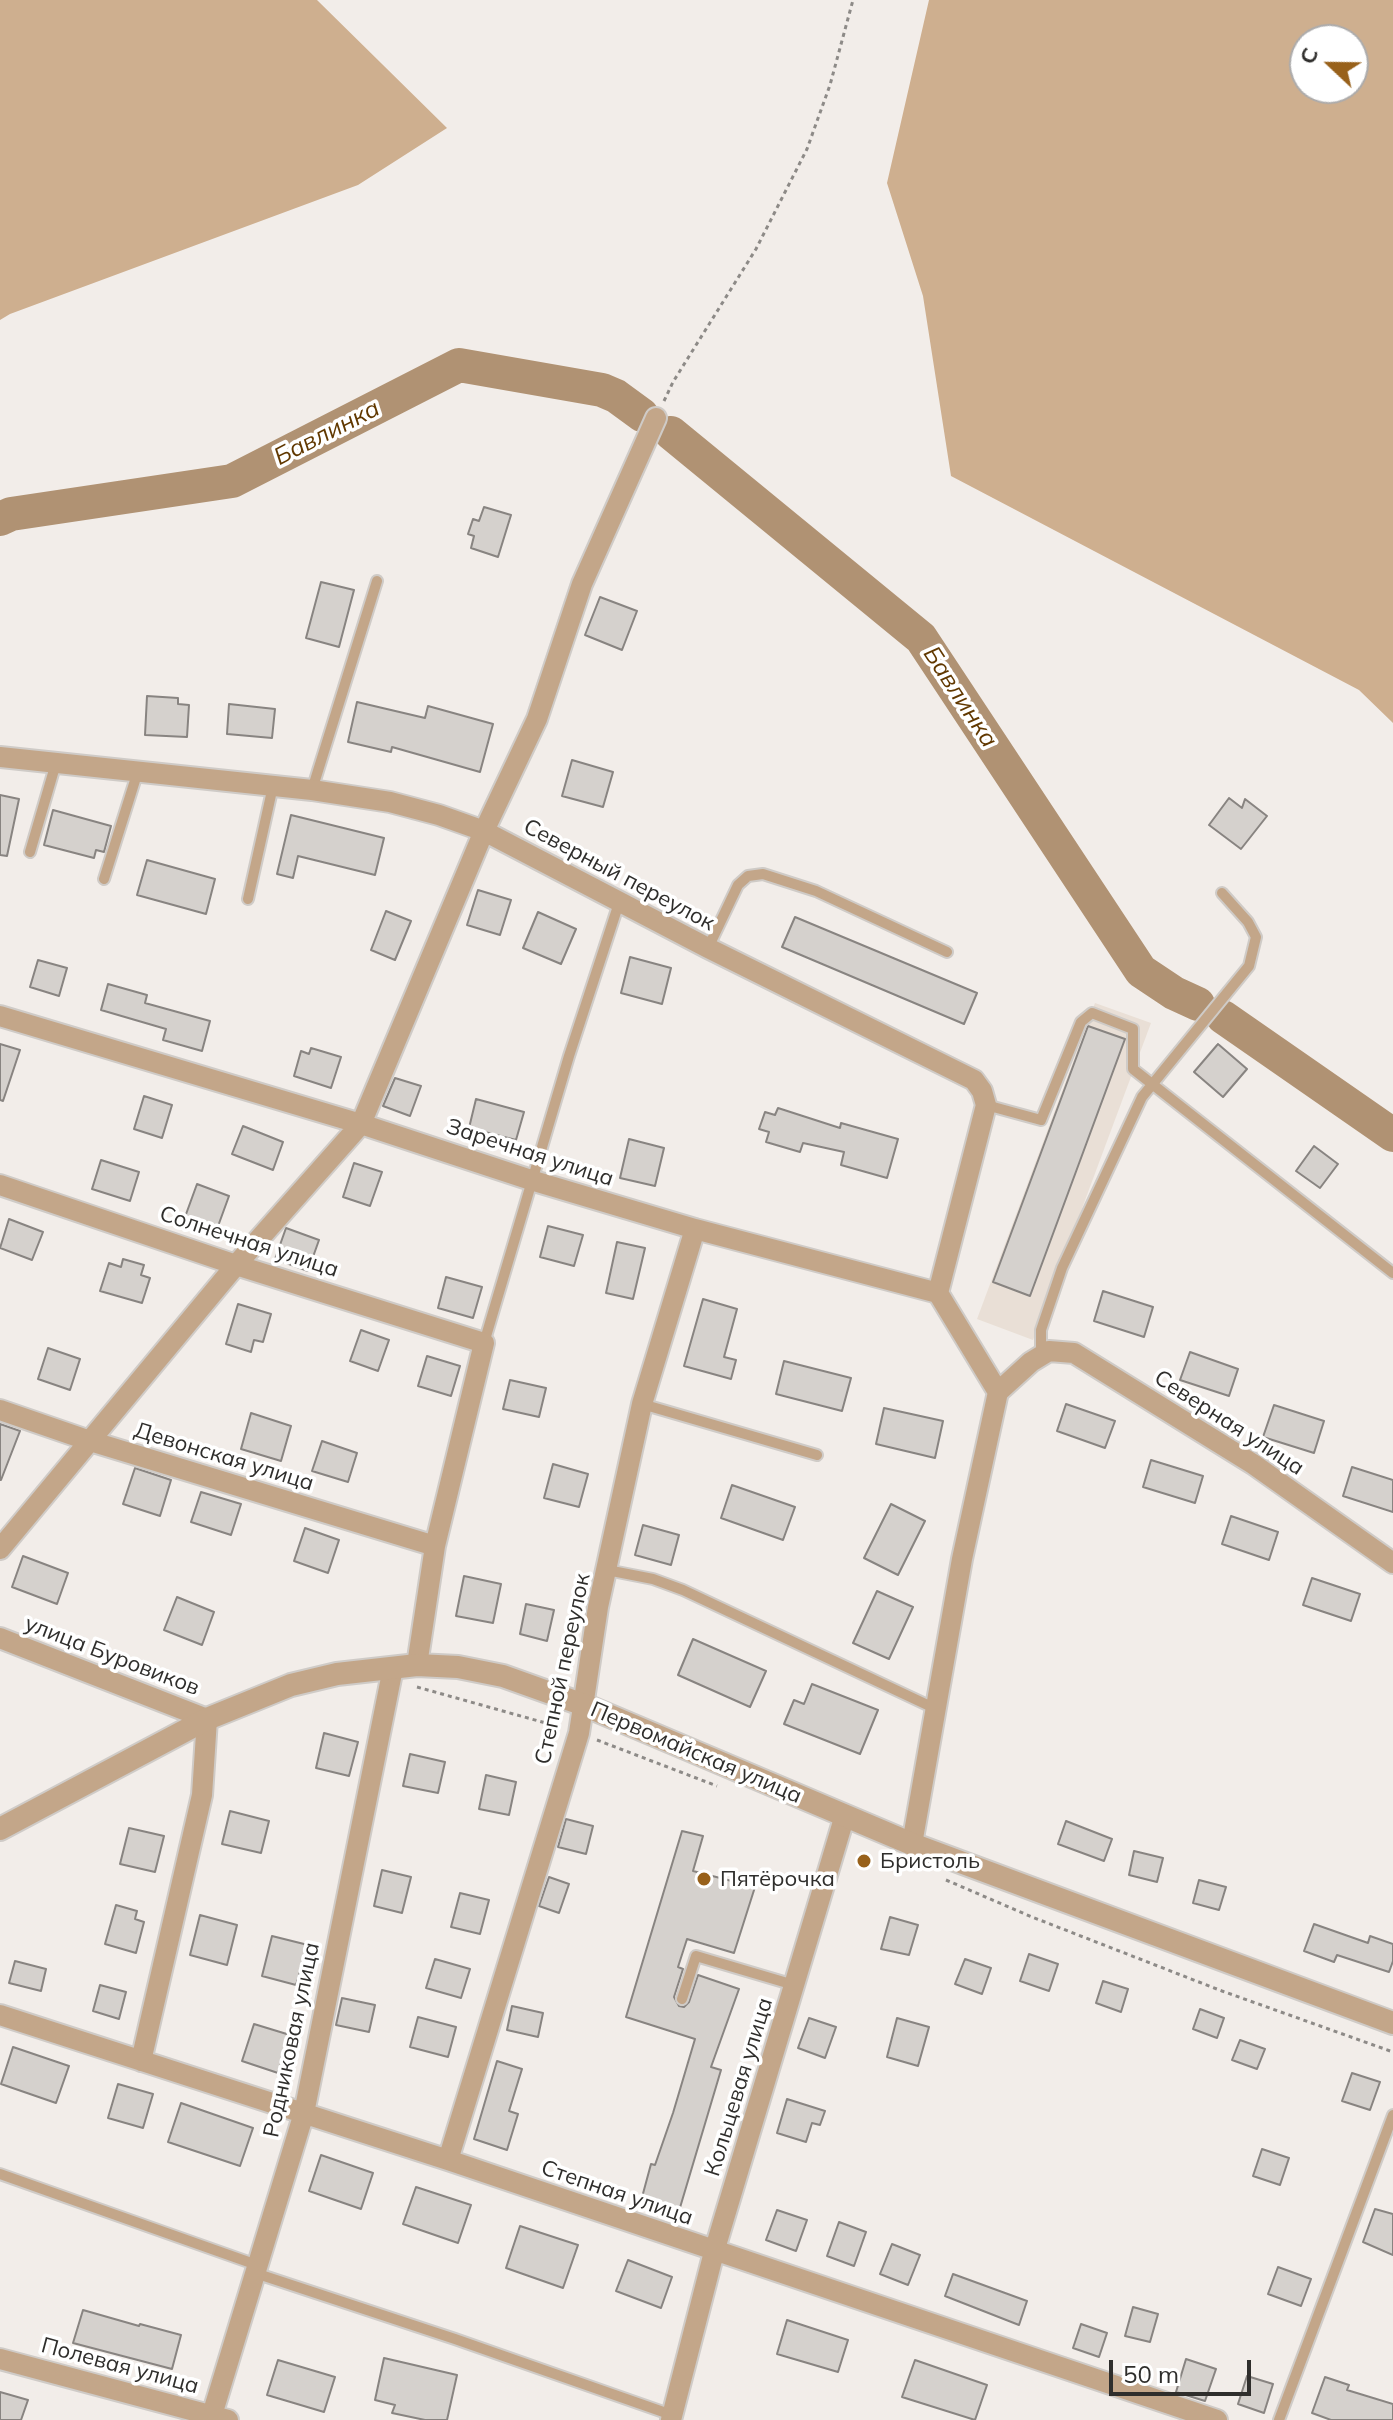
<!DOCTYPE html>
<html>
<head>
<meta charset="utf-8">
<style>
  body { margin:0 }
  #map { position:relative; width:1393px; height:2420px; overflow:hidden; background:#f2ede9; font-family:Mulish,sans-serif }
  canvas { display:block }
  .north { position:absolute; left:1289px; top:24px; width:80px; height:80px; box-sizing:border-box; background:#fff; border:2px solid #acabab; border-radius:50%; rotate:292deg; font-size:22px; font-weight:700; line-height:32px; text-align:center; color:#2f2e2c }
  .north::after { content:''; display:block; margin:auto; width:28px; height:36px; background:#98611b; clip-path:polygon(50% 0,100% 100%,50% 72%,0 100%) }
  .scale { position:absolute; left:1109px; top:2360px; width:142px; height:36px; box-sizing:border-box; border:4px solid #2f2e2c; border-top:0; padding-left:10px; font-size:24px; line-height:28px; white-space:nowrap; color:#2f2e2c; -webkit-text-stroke:6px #fff; paint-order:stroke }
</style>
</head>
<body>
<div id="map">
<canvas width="1393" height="2420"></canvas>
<div class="north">С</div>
<div class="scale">50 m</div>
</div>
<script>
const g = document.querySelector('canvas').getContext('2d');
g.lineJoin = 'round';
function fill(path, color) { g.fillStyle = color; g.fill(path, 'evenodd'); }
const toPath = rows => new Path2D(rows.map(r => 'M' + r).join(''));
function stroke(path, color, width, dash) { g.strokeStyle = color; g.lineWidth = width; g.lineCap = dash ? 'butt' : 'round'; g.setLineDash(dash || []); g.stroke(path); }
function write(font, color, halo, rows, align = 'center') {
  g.font = font + ' Mulish,sans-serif'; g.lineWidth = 7; g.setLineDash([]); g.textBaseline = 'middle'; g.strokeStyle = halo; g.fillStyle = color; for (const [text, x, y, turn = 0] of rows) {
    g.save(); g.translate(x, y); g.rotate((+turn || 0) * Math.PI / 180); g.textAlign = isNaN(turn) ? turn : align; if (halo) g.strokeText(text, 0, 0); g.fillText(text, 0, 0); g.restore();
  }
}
fill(toPath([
  [1095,1003,1151,1023,1033,1340,977,1319]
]), '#e9dfd6');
fill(toPath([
  [0,0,317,0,447,128,358,185,10,314,0,320],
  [929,0,1393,0,1393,723,1359,690,951,476,923,296,887,183],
  [1353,40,1353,88,1305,88,1305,40]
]), '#ceaf8f');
stroke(toPath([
  [671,433,921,638,1141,971,1174,993,1198,1004],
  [0,519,11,514,232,481,459,365,602,390,616,396,642,415],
  [1223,1017,1393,1135]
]), '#b09273', 34);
const building = toPath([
  [484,507,511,515,498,557,471,548,474,536,468,534,473,519,479,521,484,507],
  [321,582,354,590,339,647,306,638,321,582],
  [600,597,637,611,622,650,585,635,600,597],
  [147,696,178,698,178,704,189,705,187,737,145,735,147,696],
  [357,702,425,718,428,706,493,724,480,772,392,747,391,752,348,742,357,702],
  [229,704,275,709,272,738,227,734,229,704],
  [572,760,613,772,603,807,562,796,572,760],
  [0,795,19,799,7,856,0,855,0,795],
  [1229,798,1242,808,1245,799,1267,816,1241,849,1209,825,1229,798],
  [53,810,111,826,104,852,96,850,94,858,44,845,53,810],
  [291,815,384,838,375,875,298,856,293,878,277,874,291,815],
  [147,860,215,879,206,914,137,895,147,860],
  [478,890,511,900,500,935,467,925,478,890],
  [386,911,411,921,395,960,371,950,386,911],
  [538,912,576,929,561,964,523,948,538,912],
  [795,917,977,993,964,1024,782,947,795,917],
  [630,957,671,968,662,1004,621,993,630,957],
  [38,960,67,968,59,996,30,987,38,960],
  [108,984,147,995,145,1003,210,1021,202,1051,163,1040,166,1029,101,1010,108,984],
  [1088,1026,1125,1039,1030,1296,993,1282,1088,1026],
  [0,1044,20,1050,3,1101,0,1100,0,1044],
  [1218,1044,1247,1069,1223,1097,1194,1072,1218,1044],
  [311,1048,341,1057,331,1088,294,1076,301,1051,309,1054,311,1048],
  [395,1078,421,1086,410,1116,383,1106,395,1078],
  [144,1096,172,1105,162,1138,134,1129,144,1096],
  [476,1099,524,1112,516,1140,469,1128,476,1099],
  [778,1108,840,1128,841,1123,898,1139,887,1178,841,1165,844,1152,803,1143,800,1152,766,1142,769,1132,759,1129,765,1112,775,1115,778,1108],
  [243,1126,283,1142,273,1170,232,1154,243,1126],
  [629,1139,664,1148,655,1186,620,1178,629,1139],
  [1314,1146,1338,1164,1320,1188,1296,1171,1314,1146],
  [101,1160,139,1172,130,1201,92,1189,101,1160],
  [354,1163,382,1172,370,1206,343,1197,354,1163],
  [197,1184,229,1196,217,1229,185,1217,197,1184],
  [9,1219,43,1232,32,1260,0,1248,9,1219],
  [548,1226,583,1235,574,1266,540,1257,548,1226],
  [286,1228,319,1240,308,1271,275,1259,286,1228],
  [617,1242,645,1248,633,1299,606,1293,617,1242],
  [123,1259,144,1265,141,1275,150,1278,142,1303,100,1291,109,1263,121,1267,123,1259],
  [446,1277,482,1287,473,1318,438,1308,446,1277],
  [1103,1291,1153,1307,1144,1337,1094,1321,1103,1291],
  [703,1299,737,1309,724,1357,736,1360,731,1379,684,1366,703,1299],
  [238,1304,271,1314,263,1342,254,1340,251,1352,226,1344,238,1304],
  [361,1330,389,1340,378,1371,350,1361,361,1330],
  [48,1348,80,1359,70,1390,38,1379,48,1348],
  [1190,1352,1238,1369,1229,1396,1180,1380,1190,1352],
  [427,1356,460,1366,451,1396,418,1386,427,1356],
  [784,1361,851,1378,842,1411,776,1394,784,1361],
  [510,1380,546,1388,539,1417,503,1409,510,1380],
  [1066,1404,1115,1421,1105,1448,1057,1431,1066,1404],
  [1274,1405,1324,1421,1314,1453,1263,1437,1274,1405],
  [884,1408,943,1421,935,1458,876,1444,884,1408],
  [251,1413,291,1426,281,1461,241,1449,251,1413],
  [0,1424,20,1431,1,1480,0,1480,0,1424],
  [322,1441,357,1453,348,1482,312,1471,322,1441],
  [1151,1460,1203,1476,1195,1503,1143,1487,1151,1460],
  [553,1464,588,1474,579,1507,544,1498,553,1464],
  [1352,1467,1393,1480,1393,1512,1343,1496,1352,1467],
  [135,1468,171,1480,160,1516,123,1504,135,1468],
  [732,1485,795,1507,783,1540,721,1518,732,1485],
  [201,1492,241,1504,231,1535,191,1522,201,1492],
  [891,1504,925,1521,898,1575,864,1558,891,1504],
  [1231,1516,1278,1532,1269,1560,1222,1544,1231,1516],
  [643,1525,679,1535,671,1565,635,1555,643,1525],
  [305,1528,339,1540,328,1573,294,1561,305,1528],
  [23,1556,68,1573,57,1604,12,1587,23,1556],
  [464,1576,501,1584,493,1623,456,1616,464,1576],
  [1312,1578,1360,1594,1351,1621,1303,1605,1312,1578],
  [877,1591,913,1607,889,1659,853,1643,877,1591],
  [177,1597,214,1612,202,1645,164,1630,177,1597],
  [526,1604,554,1610,547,1641,520,1634,526,1604],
  [693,1639,766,1671,750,1707,678,1675,693,1639],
  [812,1684,878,1710,860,1754,784,1724,794,1700,804,1704,812,1684],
  [324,1733,358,1742,349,1776,316,1768,324,1733],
  [410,1754,445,1762,438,1793,403,1786,410,1754],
  [486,1775,516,1782,509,1815,479,1809,486,1775],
  [230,1811,269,1821,261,1853,222,1844,230,1811],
  [566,1819,593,1826,586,1854,558,1847,566,1819],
  [1066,1821,1112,1839,1104,1861,1058,1844,1066,1821],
  [129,1828,164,1836,155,1872,120,1864,129,1828],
  [682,1831,703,1836,693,1871,755,1887,734,1953,687,1939,678,1967,683,1969,674,1997,679,2006,684,2007,689,2002,698,1975,739,1989,711,2067,721,2070,679,2211,641,2201,651,2164,655,2165,673,2113,695,2039,626,2017,682,1831],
  [1134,1851,1163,1858,1157,1882,1129,1875,1134,1851],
  [382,1870,411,1877,402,1913,374,1906,382,1870],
  [549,1877,569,1884,559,1913,539,1906,549,1877],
  [1199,1880,1226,1887,1219,1910,1193,1903,1199,1880],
  [460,1893,489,1900,480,1934,451,1927,460,1893],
  [116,1905,137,1911,135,1919,144,1922,136,1953,105,1944,116,1905],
  [200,1915,237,1925,227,1965,190,1955,200,1915],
  [890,1917,918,1925,909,1955,881,1949,890,1917],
  [1314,1924,1368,1943,1370,1936,1393,1944,1393,1961,1389,1972,1337,1955,1334,1962,1304,1951,1314,1924],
  [272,1936,308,1945,296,1985,262,1976,272,1936],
  [1029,1954,1058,1964,1049,1991,1020,1981,1029,1954],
  [435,1959,470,1969,461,1998,426,1988,435,1959],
  [965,1959,991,1968,982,1994,955,1984,965,1959],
  [15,1961,46,1969,41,1991,9,1983,15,1961],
  [1103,1981,1128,1989,1121,2012,1096,2003,1103,1981],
  [100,1985,126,1992,119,2019,93,2011,100,1985],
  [342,1998,375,2005,369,2032,336,2025,342,1998],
  [512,2006,543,2013,538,2037,507,2030,512,2006],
  [1200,2009,1224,2018,1217,2038,1193,2029,1200,2009],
  [418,2017,456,2027,448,2057,410,2047,418,2017],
  [809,2018,836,2027,825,2058,798,2048,809,2018],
  [897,2018,929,2027,918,2066,887,2057,897,2018],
  [254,2024,290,2035,278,2073,242,2061,254,2024],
  [1240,2040,1265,2049,1257,2069,1232,2060,1240,2040],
  [13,2047,69,2066,56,2103,1,2084,13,2047],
  [497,2061,522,2069,509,2111,518,2114,507,2150,474,2139,497,2061],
  [1352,2073,1380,2082,1370,2110,1342,2101,1352,2073],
  [118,2084,153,2094,143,2128,108,2118,118,2084],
  [787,2099,825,2111,820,2125,812,2123,806,2142,777,2133,787,2099],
  [181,2103,253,2128,240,2166,168,2142,181,2103],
  [1262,2149,1289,2158,1280,2185,1253,2176,1262,2149],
  [321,2155,373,2173,361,2209,309,2191,321,2155],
  [416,2187,471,2205,458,2243,403,2224,416,2187],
  [1375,2209,1393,2214,1393,2255,1363,2242,1375,2209],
  [777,2210,807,2220,796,2251,766,2240,777,2210],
  [839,2222,866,2232,854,2266,827,2256,839,2222],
  [520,2226,578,2245,563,2288,506,2268,520,2226],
  [892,2244,920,2255,908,2285,880,2274,892,2244],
  [628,2260,672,2277,661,2308,616,2291,628,2260],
  [1278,2267,1311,2279,1301,2306,1268,2294,1278,2267],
  [953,2274,1027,2301,1019,2325,945,2296,953,2274],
  [1133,2307,1158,2314,1150,2342,1125,2336,1133,2307],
  [83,2310,139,2326,140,2324,181,2335,172,2369,73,2343,83,2310],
  [787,2320,848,2340,838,2372,777,2354,787,2320],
  [1081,2324,1107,2333,1099,2357,1073,2348,1081,2324],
  [384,2358,457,2375,447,2420,425,2420,392,2413,395,2405,375,2400,384,2358],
  [1186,2359,1216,2369,1205,2401,1176,2392,1186,2359],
  [278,2360,335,2377,324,2412,267,2395,278,2360],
  [915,2360,987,2385,975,2420,902,2397,915,2360],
  [1247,2376,1273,2384,1264,2413,1238,2404,1247,2376],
  [1325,2377,1349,2385,1347,2390,1393,2404,1393,2420,1331,2420,1312,2413,1325,2377],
  [0,2392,28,2400,21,2420,0,2420,0,2392]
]);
fill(building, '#d5d1cd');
stroke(building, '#888481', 2);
const service = toPath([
  [312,790,377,581],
  [30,852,56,763],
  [104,879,138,771],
  [248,899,273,786],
  [708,948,738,885,748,876,763,874,816,891,947,952],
  [986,1105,1041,1120,1081,1022,1092,1013,1133,1029,1133,1069,1393,1273],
  [484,1343,569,1056,619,903],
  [1041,1356,1041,1330,1062,1268,1142,1097,1249,966,1256,937,1248,922,1222,893],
  [642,1404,817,1455],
  [607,1570,653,1579,683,1590,936,1709],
  [682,1999,696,1956,794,1985],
  [0,2174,257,2265],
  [255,2273,455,2339,672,2415],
  [1279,2420,1393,2115]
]);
const minor = toPath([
  [0,757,312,790,390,802,439,815,484,831,708,948,974,1080,982,1091,986,1105,938,1293],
  [0,1016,361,1124,534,1181,695,1229,938,1293,998,1392],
  [0,1185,236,1265,484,1343,435,1546,417,1665],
  [0,1410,90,1441,435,1546],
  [0,1549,236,1265,361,1124,484,831,537,719,582,584,656,418],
  [0,1638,207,1719,202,1795,141,2061],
  [912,1844,962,1559,998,1392,1031,1362,1049,1351,1074,1353,1253,1464,1393,1563],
  [0,2015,448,2160,1217,2420],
  [448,2160,579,1733,598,1607,642,1404,695,1229],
  [0,2359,228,2420],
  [212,2415,304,2113,393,1668],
  [671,2420,714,2252,845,1815]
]);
const tertiary = toPath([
  [0,1829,207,1719,291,1685,337,1674,417,1665,458,1667,503,1676,584,1705,912,1844,1393,2023]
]);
stroke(service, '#cfcbc7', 14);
stroke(minor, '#cfcbc7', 24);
stroke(tertiary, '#cfcbc7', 26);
stroke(toPath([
  [664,401,673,382,756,249,807,149,830,85,853,0],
  [417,1687,560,1727],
  [597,1740,717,1786],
  [946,1880,1032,1917,1222,1991,1393,2052]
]), '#8d8a87', 3, [4, 4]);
stroke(service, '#c3a689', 10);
stroke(minor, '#c3a689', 20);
stroke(tertiary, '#c3a689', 22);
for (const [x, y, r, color] of [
  [864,1861,8,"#98611b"],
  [704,1879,8,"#98611b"]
]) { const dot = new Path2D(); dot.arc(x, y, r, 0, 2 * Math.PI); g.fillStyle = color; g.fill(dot); stroke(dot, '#fff', 3); }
write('22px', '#2f2e2c', '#fff', [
  ["Северный переулок",619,875,28],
  ["Заречная улица",530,1153,18],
  ["Солнечная улица",249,1242,18],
  ["Северная улица",1229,1423,33],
  ["Девонская улица",224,1457,17],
  ["улица Буровиков",112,1656,21],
  ["Степной переулок",563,1669,-78],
  ["Первомайская улица",696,1753,23],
  ["Родниковая улица",292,2040,-78],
  ["Кольцевая улица",739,2087,-73],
  ["Степная улица",617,2193,19],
  ["Полевая улица",120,2366,15]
]);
write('22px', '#2f2e2c', '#fff', [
  ["Бристоль",880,1861],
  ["Пятёрочка",720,1879]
], 'left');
write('italic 24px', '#613800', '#fff', [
  ["Бавлинка",327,433,-27],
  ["Бавлинка",960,697,57]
]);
</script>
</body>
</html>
